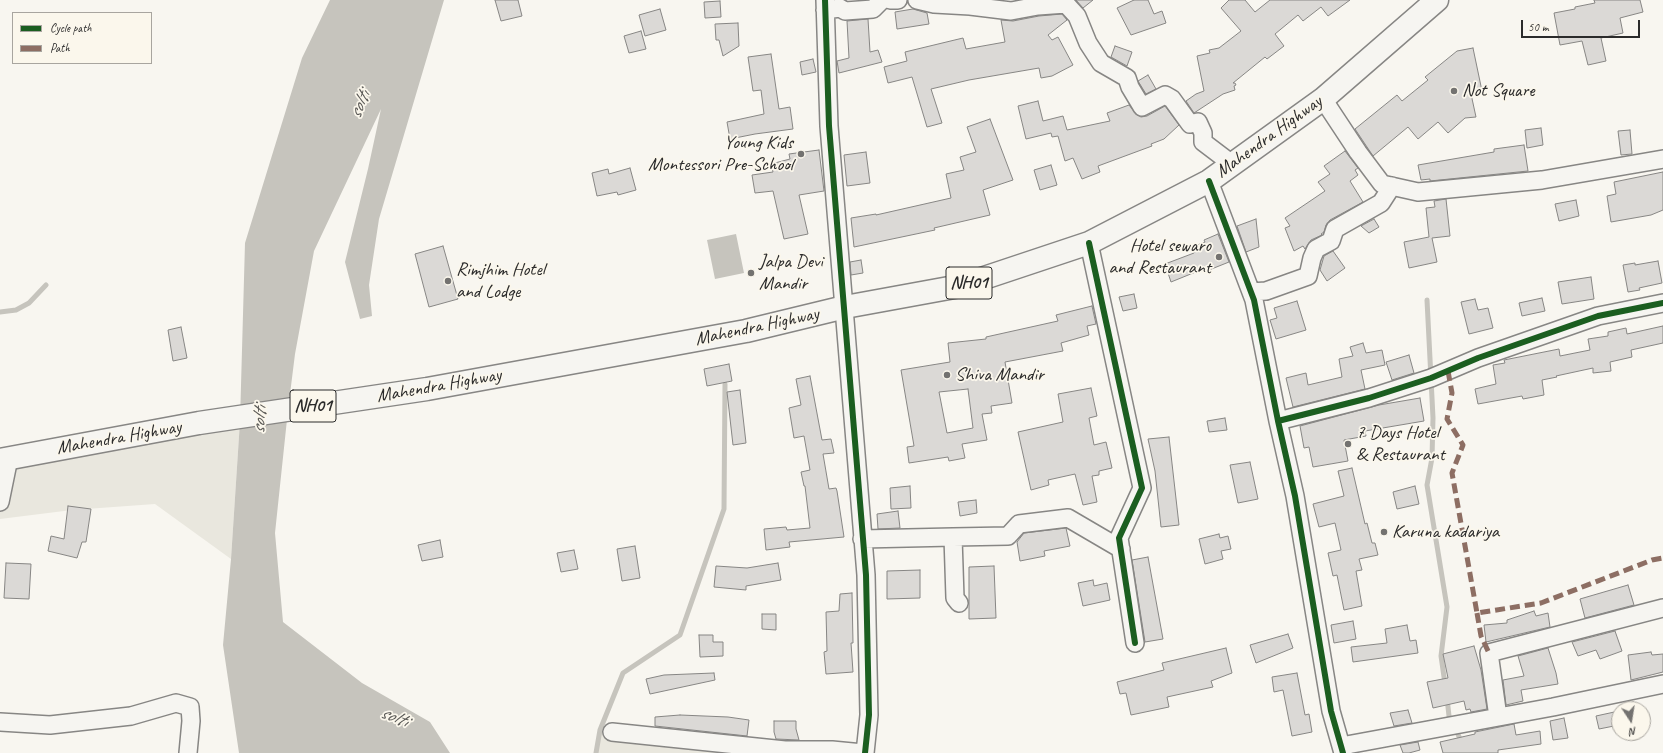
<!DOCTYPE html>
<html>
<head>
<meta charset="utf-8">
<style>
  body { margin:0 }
  #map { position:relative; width:1663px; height:753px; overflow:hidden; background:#f8f6f0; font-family:Caveat,sans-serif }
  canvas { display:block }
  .legend { position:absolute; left:12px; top:12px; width:140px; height:52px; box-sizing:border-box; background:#fbf7ec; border:1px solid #a8a59f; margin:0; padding:5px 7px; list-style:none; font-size:12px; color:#2b2b2b }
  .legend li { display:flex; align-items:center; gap:8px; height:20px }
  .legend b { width:20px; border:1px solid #a8a59f }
  .north { position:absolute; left:1611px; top:701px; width:40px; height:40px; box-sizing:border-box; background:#fbf7ec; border:1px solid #a8a59f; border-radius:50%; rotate:168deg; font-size:11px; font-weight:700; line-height:16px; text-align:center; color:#2b2b2b }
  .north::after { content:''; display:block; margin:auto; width:14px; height:18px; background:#737270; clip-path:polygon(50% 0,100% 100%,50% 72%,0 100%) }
  .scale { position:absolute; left:1521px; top:20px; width:119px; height:18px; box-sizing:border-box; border:2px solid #2b2b2b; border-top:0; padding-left:5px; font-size:12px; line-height:14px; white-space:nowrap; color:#2b2b2b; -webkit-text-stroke:3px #fbf7ec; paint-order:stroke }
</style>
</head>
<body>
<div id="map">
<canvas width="1663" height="753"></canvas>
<ul class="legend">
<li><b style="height:5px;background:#1b5e20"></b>Cycle path</li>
<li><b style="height:5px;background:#8d6e63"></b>Path</li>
</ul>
<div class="north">N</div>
<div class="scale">50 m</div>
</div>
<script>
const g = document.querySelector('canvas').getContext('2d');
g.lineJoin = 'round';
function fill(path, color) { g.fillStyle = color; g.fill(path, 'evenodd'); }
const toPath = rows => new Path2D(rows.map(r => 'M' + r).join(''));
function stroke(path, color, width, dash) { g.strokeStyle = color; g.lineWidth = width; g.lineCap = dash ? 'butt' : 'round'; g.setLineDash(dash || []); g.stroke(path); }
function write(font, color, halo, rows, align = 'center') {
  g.font = font + ' Caveat,sans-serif'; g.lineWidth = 3.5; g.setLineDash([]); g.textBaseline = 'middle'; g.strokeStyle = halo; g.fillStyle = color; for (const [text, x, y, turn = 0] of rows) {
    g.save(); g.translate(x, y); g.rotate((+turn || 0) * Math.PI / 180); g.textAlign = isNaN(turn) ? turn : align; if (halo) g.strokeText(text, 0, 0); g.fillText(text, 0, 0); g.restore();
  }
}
fill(toPath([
  [240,421,231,559,155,504,72,510,0,519,0,460],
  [600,730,612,732,734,753,596,753]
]), '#e9e7de');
fill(toPath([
  [330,0,444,0,379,219,369,285,372,316,360,319,345,262,368,169,381,109,314,251,295,354,288,410,275,533,283,622,362,683,430,722,450,753,239,753,223,645,231,559,240,421,245,243,302,58],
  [736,234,744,273,715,279,707,240]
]), '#c6c4bd');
stroke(toPath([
  [1427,300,1433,418,1432,458,1427,485,1447,607,1441,656,1445,684],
  [0,312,16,310,29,303,46,285],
  [1447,698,1449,716,1467,753],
  [596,753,600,730,623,673,680,635,724,509,725,384]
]), '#c6c4bd', 5);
const building = toPath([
  [495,0,518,0,522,16,501,21,495,0],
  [1076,0,1093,0,1083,8,1076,0],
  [1134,0,1148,0,1154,14,1162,11,1166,23,1131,35,1117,8,1134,0],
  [1229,0,1245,0,1255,12,1270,0,1350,0,1328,16,1321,7,1303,21,1298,15,1275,34,1284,46,1267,59,1265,57,1233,83,1235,83,1236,85,1234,86,1235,90,1223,94,1194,113,1186,101,1196,94,1204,91,1197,56,1210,53,1209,50,1219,48,1241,31,1221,8,1229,0],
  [1594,0,1640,0,1643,12,1620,18,1623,33,1601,38,1606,61,1588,65,1582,41,1560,45,1554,13,1575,9,1575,7,1595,3,1594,0],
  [720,1,721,17,705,18,704,2,720,1],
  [660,9,666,30,645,36,639,15,660,9],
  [913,9,927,13,929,24,897,29,895,12,913,9],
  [1062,14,1067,20,1048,35,1052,40,1058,37,1073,65,1052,76,1041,78,1039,68,969,80,931,89,942,123,927,127,912,77,888,83,884,67,907,61,905,52,963,38,966,49,1005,42,1001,20,1013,21,1039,16,1062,14],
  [868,19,870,52,878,50,882,62,839,73,837,61,849,58,847,21,868,19],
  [738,23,739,46,723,56,719,40,716,40,715,24,738,23],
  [641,31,646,49,629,53,624,36,641,31],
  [1115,46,1132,52,1127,66,1111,57,1115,46],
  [1473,48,1482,91,1471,94,1476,117,1465,118,1448,133,1438,122,1418,139,1408,127,1373,156,1355,129,1397,95,1402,101,1428,80,1425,77,1457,51,1473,48],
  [771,54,779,109,790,107,793,129,755,134,730,139,727,122,764,114,761,90,753,91,748,57,771,54],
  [813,59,816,72,802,75,800,62,813,59],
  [1148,75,1156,89,1146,94,1138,81,1148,75],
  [1038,101,1043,121,1063,116,1067,130,1110,121,1107,113,1129,105,1137,115,1141,117,1147,116,1165,106,1179,125,1164,139,1151,144,1152,146,1098,166,1100,172,1082,179,1073,158,1065,161,1058,136,1052,137,1051,133,1026,139,1018,106,1038,101],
  [990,119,1013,180,983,190,990,215,934,228,935,230,854,247,851,218,876,214,876,215,951,198,946,174,964,170,960,157,976,152,967,127,990,119],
  [1541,128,1543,145,1527,148,1525,130,1541,128],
  [1630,130,1632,154,1621,155,1618,131,1630,130],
  [1524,145,1528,171,1430,181,1430,179,1421,180,1418,165,1494,152,1494,149,1524,145],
  [819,150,824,191,799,195,808,234,784,239,773,191,755,193,752,175,773,172,771,164,790,159,789,154,819,150],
  [1345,151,1358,168,1355,170,1358,175,1350,181,1363,202,1330,220,1326,225,1324,232,1321,234,1322,235,1311,240,1305,249,1303,246,1294,251,1285,228,1290,226,1285,218,1325,191,1318,182,1330,174,1324,166,1345,151],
  [866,152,870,183,847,186,844,155,866,152],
  [1051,165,1057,185,1040,190,1034,170,1051,165],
  [630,168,636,190,618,195,617,192,597,196,592,173,608,169,609,174,630,168],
  [1663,172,1663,210,1651,215,1611,222,1607,196,1616,194,1614,182,1663,172],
  [1446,199,1450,236,1432,238,1437,262,1409,268,1404,242,1429,237,1426,208,1435,207,1434,201,1446,199],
  [1576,200,1579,216,1559,221,1555,204,1576,200],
  [1256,219,1259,247,1246,252,1237,226,1256,219],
  [1374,219,1379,227,1369,233,1361,226,1374,219],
  [1218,234,1229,262,1204,272,1203,269,1171,282,1165,264,1194,253,1192,247,1205,242,1204,240,1218,234],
  [443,246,458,299,429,307,415,254,443,246],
  [1333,251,1345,268,1327,281,1320,270,1324,256,1333,251],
  [861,260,863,273,851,275,850,262,861,260],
  [1658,261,1662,283,1639,288,1640,290,1628,292,1623,265,1635,263,1635,265,1658,261],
  [1591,277,1594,299,1562,304,1558,282,1591,277],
  [1134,294,1137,308,1123,311,1119,297,1134,294],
  [1542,298,1545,311,1522,316,1519,303,1542,298],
  [1475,299,1478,310,1488,308,1493,328,1469,334,1461,302,1475,299],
  [1297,301,1306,330,1276,339,1270,320,1277,318,1274,308,1297,301],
  [1092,306,1096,324,1087,326,1089,335,1061,343,1063,351,1005,362,1012,403,991,406,992,413,982,414,987,440,962,444,965,458,949,461,948,457,909,463,907,447,914,446,901,370,950,362,948,343,986,339,986,337,1058,321,1056,315,1092,306],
  [968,389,973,428,947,433,939,392,968,389],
  [1663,326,1663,343,1631,350,1632,357,1610,362,1611,371,1593,373,1593,368,1556,376,1557,377,1542,380,1544,395,1523,399,1522,396,1478,404,1475,389,1496,384,1493,365,1505,363,1504,360,1559,349,1560,356,1590,350,1588,339,1608,336,1608,332,1626,328,1627,334,1663,326],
  [181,327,187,358,173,361,168,330,181,327],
  [1363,343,1366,353,1382,350,1385,365,1361,370,1365,389,1293,407,1286,378,1306,373,1308,385,1342,377,1339,359,1353,356,1350,347,1363,343],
  [1409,355,1414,373,1392,380,1386,362,1409,355],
  [729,364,732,381,707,386,704,369,729,364],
  [810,376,822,440,831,439,834,453,823,454,829,489,836,488,837,491,844,537,789,542,790,547,766,550,764,529,786,527,787,530,810,528,805,486,804,486,801,472,810,470,804,436,794,438,789,408,801,405,796,379,810,376],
  [1091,388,1097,416,1089,418,1094,445,1106,442,1112,468,1099,471,1099,475,1092,476,1097,502,1083,505,1075,474,1048,480,1049,485,1031,490,1018,432,1063,422,1058,394,1091,388],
  [740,390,746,443,733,445,727,392,740,390],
  [1420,398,1424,421,1365,431,1366,436,1344,440,1348,461,1313,467,1309,447,1304,448,1300,426,1379,405,1420,398],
  [1225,418,1227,430,1209,432,1207,421,1225,418],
  [1169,437,1179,525,1161,527,1155,471,1148,439,1169,437],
  [1250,462,1258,499,1238,503,1230,465,1250,462],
  [1352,468,1365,524,1367,523,1372,543,1375,543,1378,555,1359,559,1362,570,1356,571,1362,606,1344,610,1337,575,1333,576,1328,553,1341,550,1335,523,1319,527,1313,504,1344,496,1338,471,1352,468],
  [910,486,911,508,891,509,890,488,910,486],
  [1415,486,1419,504,1397,509,1393,492,1415,486],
  [976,500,977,513,960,516,958,502,976,500],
  [68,506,91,509,86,542,82,542,77,558,48,551,51,536,64,539,68,506],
  [898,511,900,528,878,529,877,514,898,511],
  [1066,528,1070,546,1044,551,1045,556,1020,561,1017,542,1024,533,1066,528],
  [1219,534,1220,538,1228,536,1231,549,1221,551,1223,559,1205,564,1199,539,1219,534],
  [440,540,443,557,422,561,418,545,440,540],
  [635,546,640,578,622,581,617,549,635,546],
  [574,550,578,569,561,572,557,553,574,550],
  [1148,557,1163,639,1145,642,1132,560,1148,557],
  [6,563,31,564,29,599,4,598,6,563],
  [778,563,781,580,746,586,746,590,714,587,716,566,747,568,778,563],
  [994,566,996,618,969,619,969,567,994,566],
  [920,570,920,598,887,599,887,571,920,570],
  [1093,580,1094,586,1107,583,1110,600,1083,606,1078,583,1093,580],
  [1628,585,1634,605,1585,618,1580,599,1628,585],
  [852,593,853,643,851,643,853,672,826,674,824,652,827,651,826,612,839,611,840,594,852,593],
  [1534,611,1536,616,1548,613,1550,627,1486,642,1484,625,1507,623,1507,620,1534,611],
  [762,614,776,614,776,630,762,629,762,614],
  [1353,621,1356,639,1334,643,1331,625,1353,621],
  [1407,625,1410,641,1416,640,1418,653,1353,662,1351,647,1387,643,1385,629,1407,625],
  [1615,631,1622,651,1600,659,1596,650,1578,656,1572,642,1615,631],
  [1288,634,1293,648,1256,663,1250,645,1288,634],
  [699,635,713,635,713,642,723,642,723,656,700,657,699,635],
  [1474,646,1481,670,1487,709,1471,712,1470,709,1466,710,1464,701,1433,708,1427,682,1448,678,1443,654,1474,646],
  [1226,648,1232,673,1211,681,1213,687,1167,697,1169,707,1131,715,1126,693,1120,694,1117,682,1164,670,1162,663,1226,648],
  [1548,648,1556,673,1558,684,1521,690,1523,701,1506,705,1503,680,1524,676,1518,656,1548,648],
  [1651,652,1652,655,1663,654,1663,672,1631,680,1628,655,1651,652],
  [714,673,715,680,650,694,646,679,664,675,714,673],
  [1297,673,1305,715,1309,714,1312,732,1292,736,1283,690,1274,692,1272,677,1297,673],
  [1408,710,1412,723,1394,726,1390,713,1408,710],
  [1619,711,1619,725,1599,729,1596,716,1619,711],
  [680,715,728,717,749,720,747,736,655,726,655,717,680,715],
  [1564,718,1568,738,1553,740,1550,721,1564,718],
  [774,721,796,721,796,729,799,740,776,739,774,732,774,721],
  [1514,724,1516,735,1540,731,1541,744,1498,750,1498,753,1443,753,1440,742,1475,734,1475,732,1514,724],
  [1418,742,1420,750,1409,753,1403,753,1400,745,1418,742]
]);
fill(building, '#dbd9d6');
stroke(building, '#878684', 1);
const minor = toPath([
  [825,0,829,126,866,575,869,715,865,753],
  [890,0,898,0],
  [917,0,934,4,970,6,1011,11,1038,6,1066,4,1077,16,1088,43,1101,63,1127,78,1130,87,1142,107,1165,95,1172,99,1190,124,1198,122,1203,133,1203,142,1232,164],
  [825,10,840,8,845,11,873,9,882,0],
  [1323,99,1358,152,1382,184,1418,192,1542,180,1663,159],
  [1209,181,1254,300,1278,421,1295,496,1331,711,1343,753],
  [1089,243,1142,488,1119,538,1135,643],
  [1251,292,1266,291,1308,276,1312,258,1316,249,1331,241,1335,229,1381,203,1392,186],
  [1278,421,1369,398,1431,378,1478,358,1598,316,1663,303],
  [0,502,9,458],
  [953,537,1008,536,1019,524,1068,518,1121,549],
  [862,539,953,537,955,598,959,603],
  [1498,717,1489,653,1663,608],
  [0,722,50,725,131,716,176,703,190,707,191,721,188,753],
  [612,732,785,750,832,750,863,753],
  [1341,746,1553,707,1663,684]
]);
const highway = toPath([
  [0,460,199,423,427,389,746,331,845,307,960,286,1089,243,1209,181,1323,99,1437,0]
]);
stroke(minor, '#878684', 20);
stroke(highway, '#878684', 25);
stroke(minor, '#f6f5f1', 17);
stroke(highway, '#f6f5f1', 22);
stroke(toPath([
  [1448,371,1452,393,1447,419,1463,445,1452,473,1477,613,1541,603,1652,560,1663,558],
  [1477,613,1481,636,1489,653]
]), '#8d6e63', 5, [10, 5]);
stroke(toPath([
  [825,0,829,126,866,575,869,715,865,753],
  [1209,181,1254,300,1278,421,1295,496,1331,711,1343,753],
  [1089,243,1142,488,1119,538,1135,643],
  [1278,421,1369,398,1431,378,1478,358,1598,316,1663,303]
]), '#1b5e20', 6);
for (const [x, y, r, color] of [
  [1454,91,4,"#737270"],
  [801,154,4,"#737270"],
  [1219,257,4,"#737270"],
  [751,273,4,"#737270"],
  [448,281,4,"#737270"],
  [947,375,4,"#737270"],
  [1348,444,4,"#737270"],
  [1384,532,4,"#737270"]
]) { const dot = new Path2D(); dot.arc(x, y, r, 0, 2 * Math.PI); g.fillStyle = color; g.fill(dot); stroke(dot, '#fbf7ec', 1.5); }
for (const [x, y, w] of [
  [969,283,46],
  [313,406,46]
]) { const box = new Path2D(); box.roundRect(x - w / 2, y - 16, w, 32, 3); g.fillStyle = '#fbf7ec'; g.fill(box); stroke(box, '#2b2b2b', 1); }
write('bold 18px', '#2b2b2b', null, [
  ["NH01",969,283],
  ["NH01",313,406]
]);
write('19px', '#2b2b2b', '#fbf7ec', [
  ["Not Square",1462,91],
  ["Young Kids",793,143,"right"],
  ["Montessori Pre-School",793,165,"right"],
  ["Hotel sewaro",1211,246,"right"],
  ["and Restaurant",1211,268,"right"],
  ["Jalpa Devi",759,262],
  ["Mandir",759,284],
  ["Rimjhim Hotel",456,270],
  ["and Lodge",456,292],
  ["Shiva Mandir",955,375],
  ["7 Days Hotel",1356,433],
  ["& Restaurant",1356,455],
  ["Karuna kadariya",1392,532]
], 'left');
write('19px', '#2b2b2b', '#fbf7ec', [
  ["Mahendra Highway",1269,137,-36],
  ["Mahendra Highway",757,327,-12],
  ["Mahendra Highway",439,386,-10],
  ["Mahendra Highway",119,438,-10]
]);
write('italic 20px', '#5a5956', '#fbf7ec', [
  ["solti",360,105,-67],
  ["solti",260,420,-85],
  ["solti",394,717,22]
]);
</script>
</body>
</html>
